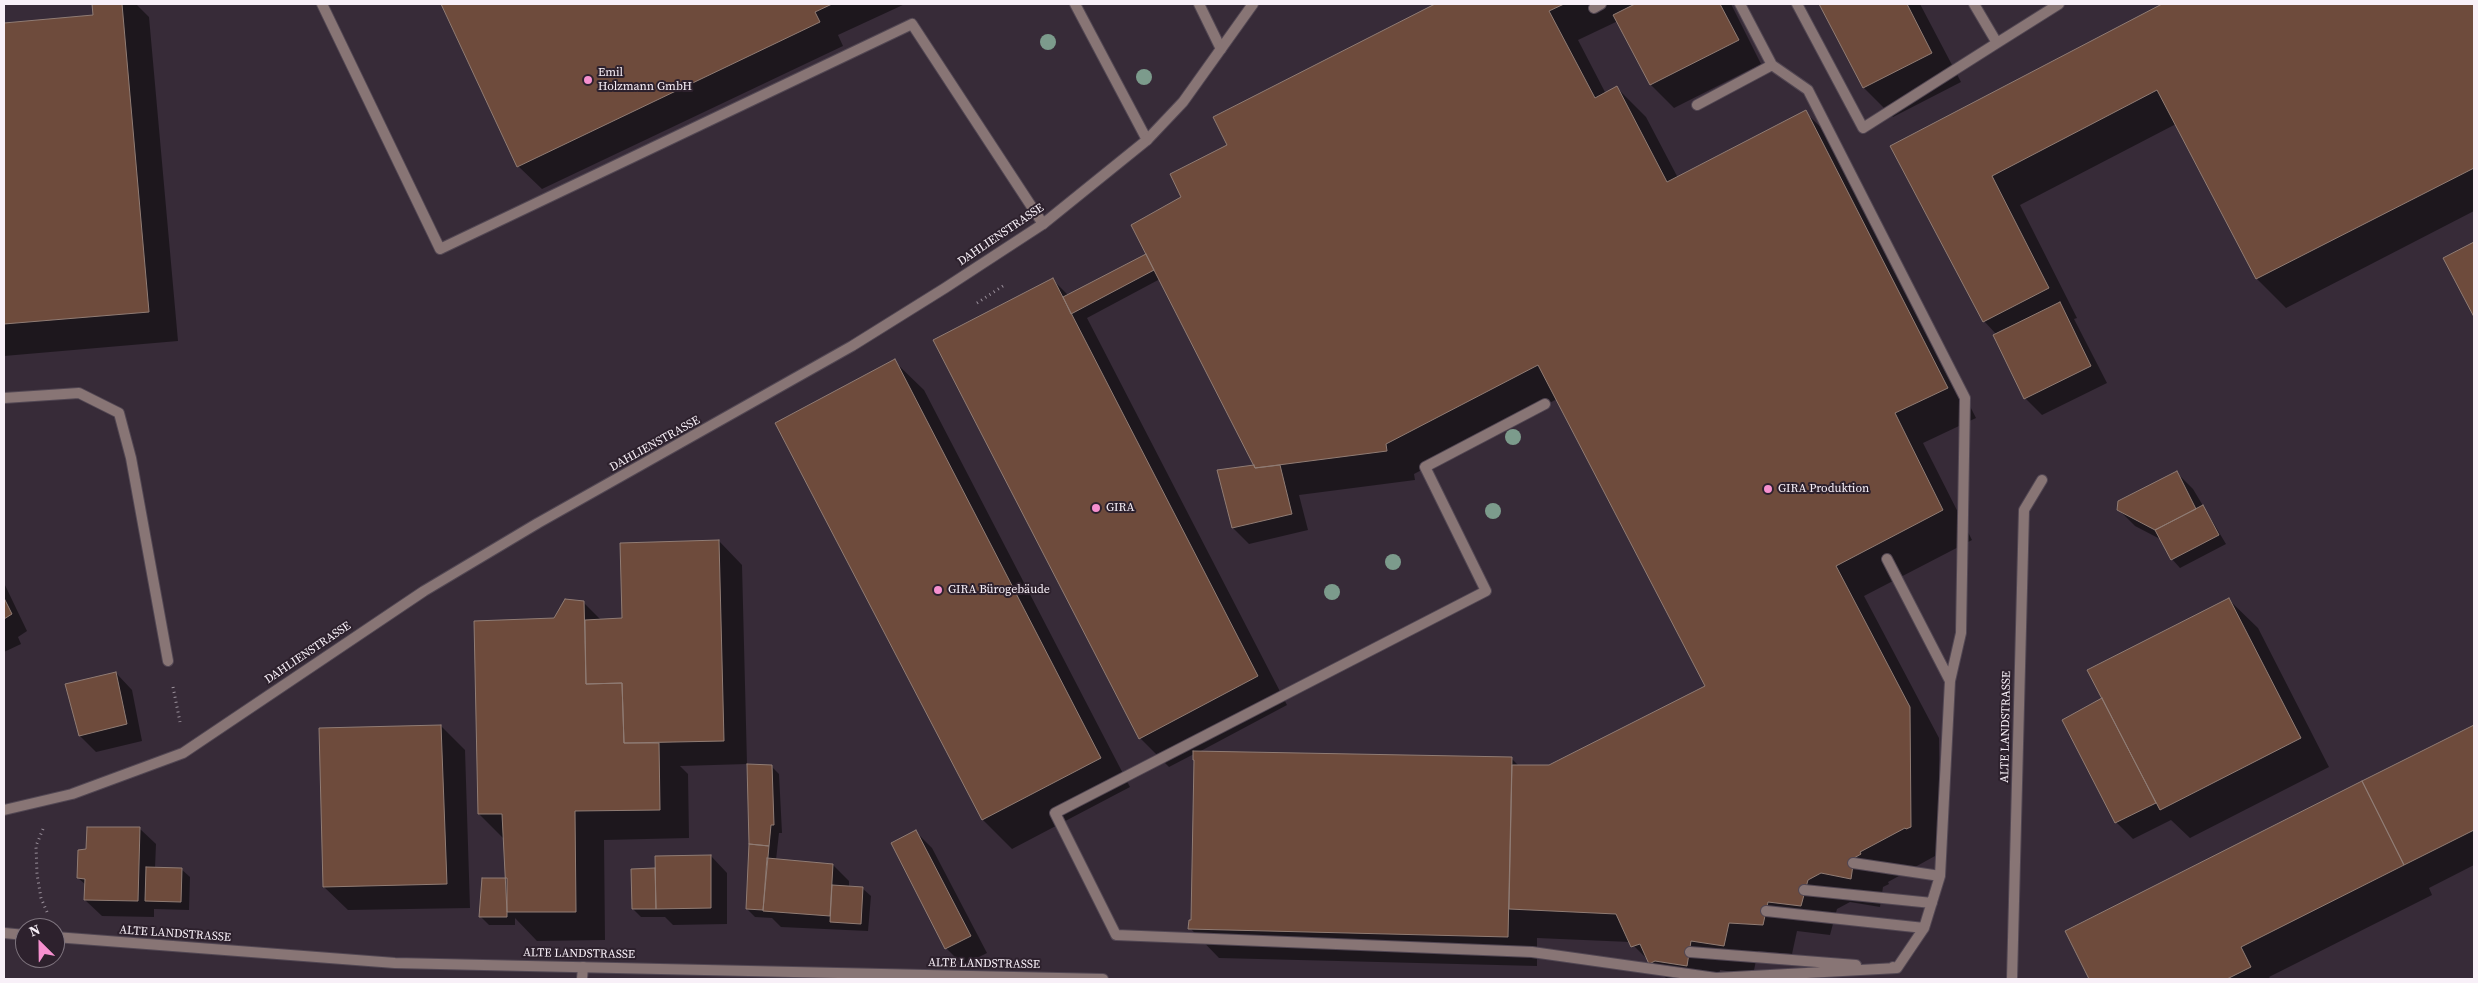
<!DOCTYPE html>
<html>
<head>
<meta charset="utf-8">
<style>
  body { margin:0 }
  #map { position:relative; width:2478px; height:983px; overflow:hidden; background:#372b38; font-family:"Source Serif 4",serif }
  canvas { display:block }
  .frame { position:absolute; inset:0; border:5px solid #f8f0f8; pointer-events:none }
  .north { position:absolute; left:15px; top:918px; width:50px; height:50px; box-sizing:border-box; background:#2d212d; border:1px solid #7e747e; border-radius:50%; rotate:337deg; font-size:14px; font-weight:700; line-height:20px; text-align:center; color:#f8f0f8 }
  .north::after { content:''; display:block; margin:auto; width:18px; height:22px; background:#f690cf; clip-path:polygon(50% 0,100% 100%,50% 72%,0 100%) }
</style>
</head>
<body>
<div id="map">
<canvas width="2478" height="983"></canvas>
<div class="frame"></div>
<div class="north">N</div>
</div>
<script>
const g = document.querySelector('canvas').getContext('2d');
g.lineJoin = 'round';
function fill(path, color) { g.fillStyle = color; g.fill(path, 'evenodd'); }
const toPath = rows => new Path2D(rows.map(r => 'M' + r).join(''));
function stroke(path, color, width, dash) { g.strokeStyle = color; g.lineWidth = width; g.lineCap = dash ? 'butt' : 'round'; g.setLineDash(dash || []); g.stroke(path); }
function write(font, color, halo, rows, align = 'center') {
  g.font = font + ' "Source Serif 4",serif'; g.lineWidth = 4; g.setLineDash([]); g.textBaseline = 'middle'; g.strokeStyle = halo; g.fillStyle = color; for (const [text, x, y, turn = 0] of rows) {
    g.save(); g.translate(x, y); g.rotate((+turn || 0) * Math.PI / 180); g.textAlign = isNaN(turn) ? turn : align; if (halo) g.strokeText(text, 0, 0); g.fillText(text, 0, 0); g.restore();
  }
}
fill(toPath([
  [93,4,136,4,149,17,178,341,4,356,4,24,94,16],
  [441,4,905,4,838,35,843,46,542,189,518,166],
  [1438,4,1731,4,1761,64,1674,108,1651,85,1618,21,1578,40,1606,94,1617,88,1646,117,1678,178,1805,112,1835,141,1976,418,1923,443,1972,540,1864,596,1939,738,1940,856,1935,856,1888,882,1889,884,1883,887,1880,907,1850,902,1837,909,1830,935,1797,931,1792,954,1758,951,1753,975,1720,970,1719,979,1667,979,1630,942,1537,938,1537,966,1219,958,1190,928,1192,922,1196,762,1194,754,1169,767,1140,738,1053,280,1069,296,1146,255,1183,197,1228,145,1215,118],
  [1160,279,1256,468,1219,471,1233,528,1249,544,1308,530,1299,495,1415,480,1414,474,1557,399,1707,686,1549,767,1520,767,1511,758,1197,753,1287,705,1087,318],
  [1820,4,1920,4,1961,82,1893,117,1864,88],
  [2165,4,2474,4,2474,211,2286,308,2257,279,2176,124,2020,205,2077,318,2074,319,2107,383,2042,415,2025,398,1996,334,1984,321,1892,146],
  [2474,244,2474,314,2445,258],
  [894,361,924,390,1130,787,1012,849,983,820],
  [2176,472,2193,489,2226,544,2180,568,2172,559,2162,540,2135,526,2118,509],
  [719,541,742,565,747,764,680,766,688,774,689,838,604,840,605,940,537,941,515,918,515,925,489,925,481,917,506,879,504,839,479,814,555,619,583,602,601,620,623,620],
  [4,583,27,631,18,637,21,644,4,652],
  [2228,599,2258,628,2329,767,2190,838,2171,820,2133,839,2116,822,2106,704],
  [116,673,132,690,142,741,96,752,80,736],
  [441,726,465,750,470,908,348,910,324,887],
  [2474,726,2474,865,2429,888,2432,895,2269,977,2271,979,2090,979,2066,931],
  [771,766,779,774,782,833,779,833,776,860,833,865,849,881,849,887,862,888,871,896,868,931,781,927,772,918,755,917,747,909],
  [139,828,156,844,155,868,181,869,190,877,189,910,154,909,154,917,102,916,85,900,86,885,78,878,87,850],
  [916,832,932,848,987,953,963,965,946,948],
  [711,856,727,873,727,924,673,925,665,917,641,917,633,909,633,870,656,869]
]), '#0007');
const building = toPath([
  [92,4,122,4,149,312,4,324,4,23,93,15,92,4],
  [441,4,832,4,815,12,820,22,517,167,441,4],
  [1435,4,1564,4,1549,11,1595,98,1617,86,1667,182,1806,110,1948,388,1895,413,1943,510,1836,566,1910,707,1911,827,1906,829,1905,828,1860,852,1861,854,1854,858,1851,879,1821,873,1808,880,1801,906,1768,902,1763,925,1729,923,1724,946,1691,941,1687,966,1655,961,1649,964,1640,944,1631,947,1616,914,1509,909,1512,765,1549,765,1705,686,1538,365,1386,444,1387,451,1255,468,1131,225,1181,197,1170,174,1227,145,1213,117,1435,4],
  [1635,4,1720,4,1739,40,1650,85,1613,15,1635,4],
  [1819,4,1907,4,1932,53,1863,88,1819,4],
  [2162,4,2474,4,2474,168,2256,279,2157,90,1992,176,2049,288,1983,322,1890,146,2162,4],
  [2474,242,2474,317,2443,258,2474,242],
  [1146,254,1154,270,1071,314,1063,297,1146,254],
  [1053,278,1258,676,1139,739,933,340,1053,278],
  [2060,302,2091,366,2024,399,1993,335,2060,302],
  [895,359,1101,758,982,820,775,423,895,359],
  [1254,465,1255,468,1280,465,1292,514,1232,528,1217,470,1254,465],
  [2177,471,2196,509,2155,530,2117,510,2118,501,2177,471],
  [2203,505,2219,535,2171,560,2155,530,2203,505],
  [719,540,724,741,624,743,622,683,586,684,585,620,622,618,620,543,719,540],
  [4,598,12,614,4,619,4,598],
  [2229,598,2301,738,2160,810,2087,670,2229,598],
  [565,599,584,601,586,684,622,683,624,743,659,743,660,810,575,811,576,912,507,912,502,814,478,814,474,621,554,618,565,599],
  [116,672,127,724,79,736,65,684,116,672],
  [2102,698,2156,803,2115,823,2062,720,2102,698],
  [441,725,447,884,323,887,319,728,441,725],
  [2474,725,2474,830,2404,865,2362,781,2474,725],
  [1193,751,1512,757,1508,937,1188,929,1189,920,1191,920,1194,760,1193,760,1193,751],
  [747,764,772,765,774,825,771,825,769,846,749,844,747,764],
  [2362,781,2404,865,2241,947,2251,967,2227,979,2089,979,2065,931,2362,781],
  [87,827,140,827,138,901,84,900,85,879,77,878,78,850,86,849,87,827],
  [916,830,971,936,945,949,891,843,916,830],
  [749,844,769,846,763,910,746,909,749,844],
  [711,855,711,908,656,909,655,856,711,855],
  [767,858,833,864,830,916,763,911,767,858],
  [146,867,182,868,181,902,145,901,146,867],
  [655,868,656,909,632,909,631,869,655,868],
  [482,878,507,878,507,917,479,917,482,878],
  [832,885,863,887,861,924,830,922,832,885]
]);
fill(building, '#6e4b3c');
stroke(building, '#907c74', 1);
const service = toPath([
  [322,4,440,249,912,24,1043,224],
  [1075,4,1147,140],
  [1199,4,1221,49],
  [1740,4,1772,65,1808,90,1965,398,1961,633,1950,681],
  [1797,4,1863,128,1997,43,1974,4],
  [1594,8,1601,4],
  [1997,43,2059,4],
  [1697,105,1772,65],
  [4,398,79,393,119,413,131,458,168,661],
  [1545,404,1425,467,1486,591,1055,813,1116,935,1532,952,1716,978,1897,968],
  [1853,863,1940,876,1950,681,1887,559],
  [1804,890,1932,903],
  [1766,911,1924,928,1940,876],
  [1690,952,1856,965],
  [1893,967,1897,968,1924,928],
  [582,979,583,967],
  [2012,979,2024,510,2042,480]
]);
const minor = toPath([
  [4,810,72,794,183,753,424,591,538,523,852,346,945,288,1043,224,1147,140,1183,102,1253,4],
  [4,933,25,935],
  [55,937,395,963,1103,979]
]);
stroke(service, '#524753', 12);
stroke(minor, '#524753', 12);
stroke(toPath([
  [977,303,1003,286],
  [173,687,180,722],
  [43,829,36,846,37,874,41,898,47,912]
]), '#9b919c', 3, [1, 4]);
stroke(service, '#887575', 10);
stroke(minor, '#887575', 10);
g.fillStyle = '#7c9b8c';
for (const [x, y] of [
  [1048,42],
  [1144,77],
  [1513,437],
  [1493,511],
  [1393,562],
  [1332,592]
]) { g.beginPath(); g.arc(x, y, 8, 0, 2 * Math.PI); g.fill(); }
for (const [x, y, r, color] of [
  [588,80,5,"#f690cf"],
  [1768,489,5,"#f690cf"],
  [1096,508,5,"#f690cf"],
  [938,590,5,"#f690cf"]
]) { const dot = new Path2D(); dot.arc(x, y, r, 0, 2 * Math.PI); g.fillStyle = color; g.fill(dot); stroke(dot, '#2d212d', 2); }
write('12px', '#f8f0f8', '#2d212d', [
  ["Emil",598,73],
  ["Holzmann GmbH",598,87],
  ["GIRA Produktion",1778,489],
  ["GIRA",1106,508],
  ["GIRA Bürogebäude",948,590]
], 'left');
write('12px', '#f8f0f8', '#2d212d', [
  ["DAHLIENSTRASSE",1001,235,-34],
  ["DAHLIENSTRASSE",655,444,-29],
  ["DAHLIENSTRASSE",308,653,-34],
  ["ALTE LANDSTRASSE",2006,727,-89],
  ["ALTE LANDSTRASSE",175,934,4],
  ["ALTE LANDSTRASSE",579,954,1],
  ["ALTE LANDSTRASSE",984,964,1]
]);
</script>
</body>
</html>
